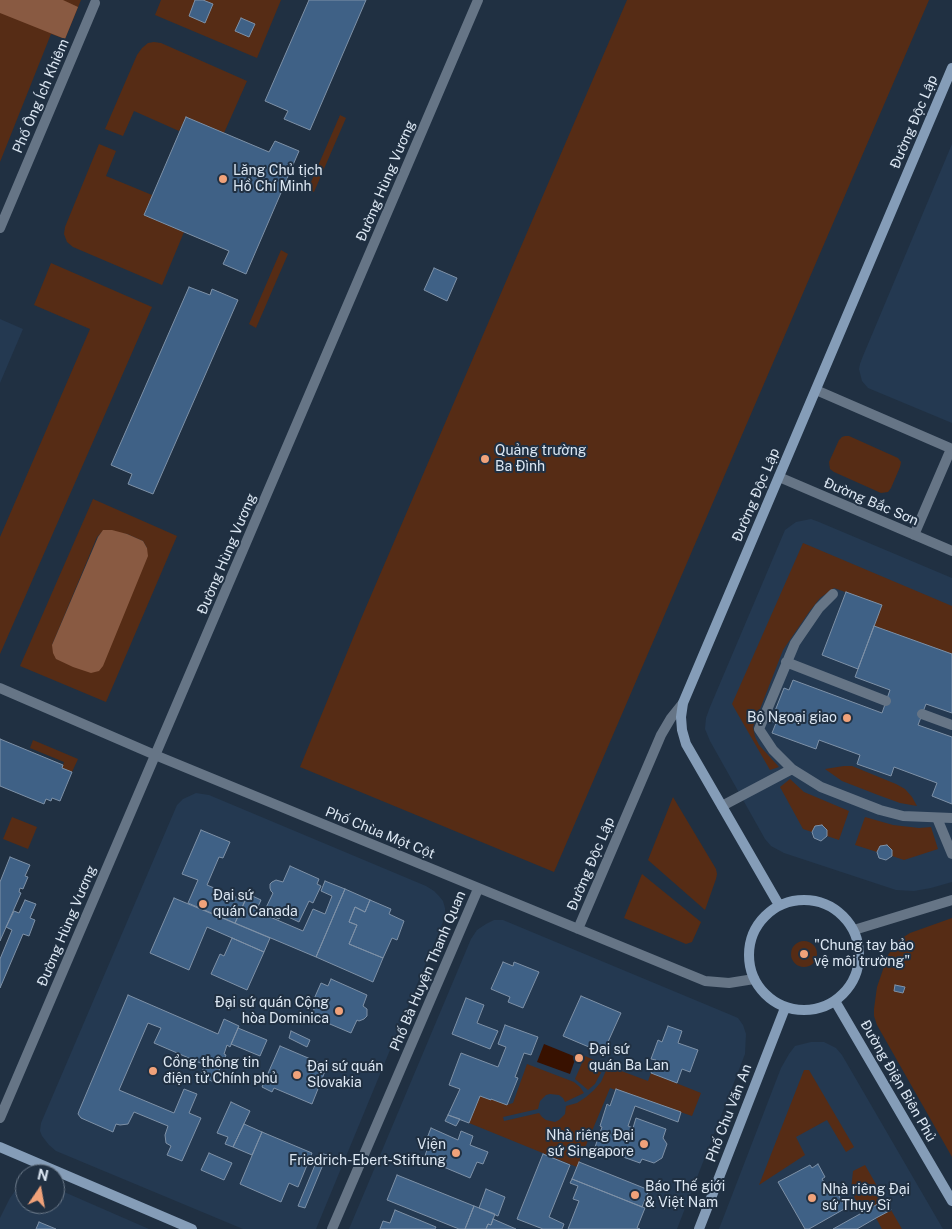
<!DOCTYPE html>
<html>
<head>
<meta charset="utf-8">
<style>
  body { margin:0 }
  #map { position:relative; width:952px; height:1229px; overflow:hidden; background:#203042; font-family:"Public Sans",sans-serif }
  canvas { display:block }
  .north { position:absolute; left:15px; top:1164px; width:50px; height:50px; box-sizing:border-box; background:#203042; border:1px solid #6b7989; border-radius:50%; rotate:12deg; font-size:14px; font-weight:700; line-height:20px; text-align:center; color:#dce7f3 }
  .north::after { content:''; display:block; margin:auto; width:18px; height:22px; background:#f0a27a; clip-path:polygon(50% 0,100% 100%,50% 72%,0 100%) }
</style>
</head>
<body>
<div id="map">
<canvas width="952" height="1229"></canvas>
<div class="north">N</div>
</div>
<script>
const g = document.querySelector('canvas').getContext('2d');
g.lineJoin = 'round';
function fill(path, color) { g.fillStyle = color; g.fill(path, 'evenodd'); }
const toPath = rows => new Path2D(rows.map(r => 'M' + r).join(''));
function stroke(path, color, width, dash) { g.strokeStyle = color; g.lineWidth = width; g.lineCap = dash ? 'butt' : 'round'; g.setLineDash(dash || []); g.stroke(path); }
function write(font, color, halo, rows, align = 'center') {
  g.font = font + ' "Public Sans",sans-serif'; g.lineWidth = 4; g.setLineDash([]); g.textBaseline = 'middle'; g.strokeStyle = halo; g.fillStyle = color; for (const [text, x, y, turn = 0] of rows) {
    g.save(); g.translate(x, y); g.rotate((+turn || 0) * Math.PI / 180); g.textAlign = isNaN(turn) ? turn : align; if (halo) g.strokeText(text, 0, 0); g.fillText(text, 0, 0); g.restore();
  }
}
fill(toPath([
  [952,144,952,423,868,388,862,381,859,369,860,364,863,356],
  [0,319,23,329,0,383],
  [811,519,819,522,952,578,952,882,931,888,914,891,896,890,784,853,771,846,765,839,710,741,705,729,706,718,710,707,785,530,796,522],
  [196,793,209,795,426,886,434,891,439,896,443,901,445,908,445,917,316,1229,243,1229,56,1151,49,1145,42,1136,40,1131,41,1123,50,1102,177,805,183,799],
  [494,920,503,920,731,1015,738,1018,743,1025,746,1034,745,1054,677,1229,349,1229,471,939,477,930,486,924],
  [811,1042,824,1042,836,1048,842,1055,943,1229,719,1229,781,1068,789,1054,795,1046],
  [25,1186,25,1204,55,1204,55,1188,149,1229,0,1229,0,1218,10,1198,15,1191]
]), '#243951');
fill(toPath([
  [0,0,81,0,65,39,51,34,0,162],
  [161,0,281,0,257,58,155,15],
  [627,0,929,0,554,872,300,767,360,621],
  [154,42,161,43,247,81,224,133,186,117,179,131,134,111,123,136,105,129,137,55,142,48,148,43],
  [340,115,346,118,314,192,308,189],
  [99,144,116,151,106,176,152,195,144,215,184,232,162,285,73,247,67,242,64,234,65,227],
  [281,250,288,254,256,328,249,324],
  [51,263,152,307,0,654,0,537,90,329,34,305],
  [845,436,849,436,898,458,901,462,900,467,891,488,888,492,881,493,834,472,830,469,829,462,839,440,842,437],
  [93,499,177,536,106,702,20,666],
  [103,531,127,534,143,541,147,548,52,645,97,537],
  [803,543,952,606,952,654,874,626,881,605,834,588,820,598,809,612,783,650,753,727,755,737,759,745,779,767,770,770,732,704],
  [33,740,78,759,72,772,62,768,64,762,30,748],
  [844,766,852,766,896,784,905,789,912,797,917,806,900,803,878,795,842,781,825,769],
  [790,779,804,792,849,811,839,840,827,836,827,830,822,825,815,826,812,832,803,829,780,787],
  [673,797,716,869,717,874,716,879,705,910,648,860],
  [12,817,37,827,28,849,3,839],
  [865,817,893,825,919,828,931,827,938,849,904,860,892,856,892,850,887,845,880,846,877,852,855,845],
  [642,874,701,922,692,942,686,944,624,918],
  [952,918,952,1157,877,1025,874,1016,874,1009,877,987,888,955,899,940,910,933],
  '791 954a13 13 0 1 1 26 0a13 13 0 1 1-26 0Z',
  [585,1056,603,1064,601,1073,598,1078,595,1084,588,1090,575,1079],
  [527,1064,574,1082,580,1087,584,1093,565,1102,563,1098,559,1095,550,1094,546,1095,540,1101,538,1109,503,1117,504,1121,539,1113,542,1117,546,1120,555,1122,559,1120,565,1114,566,1106,577,1103,586,1097,594,1090,601,1082,608,1066,648,1081,651,1073,701,1093,692,1116,610,1088,577,1167,469,1123,480,1096,491,1100,491,1099,507,1105,513,1103],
  [804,1070,809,1070,854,1147,846,1152,827,1120,796,1137,805,1155,759,1185],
  [865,1165,885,1200,862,1213,851,1190,853,1171],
  [891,1210,902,1229,882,1229,876,1218]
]), '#562c15');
fill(toPath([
  [0,0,63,0,78,7,65,39,0,13],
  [103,530,112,530,127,534,143,541,147,548,148,556,103,666,99,671,91,673,73,667,56,659,53,653,52,645,98,537]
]), '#895a42');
fill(toPath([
  [544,1044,576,1057,570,1074,537,1062]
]), '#381100');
const building = toPath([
  [195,0,203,0,213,4,205,23,189,16,195,0],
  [309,0,366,0,310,130,284,119,288,111,265,101,309,0],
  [241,18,255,24,249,37,235,31,241,18],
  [186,117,269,152,275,141,299,151,246,274,223,264,229,251,144,215,186,117],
  [434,268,457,278,447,301,424,290,434,268],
  [189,287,210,295,212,289,238,300,153,494,128,484,132,474,111,465,189,287],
  [846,592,882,605,858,669,822,655,846,592],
  [874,626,952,654,952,713,926,704,918,725,952,737,952,804,932,796,937,783,894,767,891,776,857,764,860,755,819,740,816,749,772,733,776,723,771,721,784,688,789,690,793,680,882,713,890,690,855,677,874,626],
  [0,739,63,765,62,768,72,772,60,801,52,798,51,801,46,799,44,804,0,786,0,739],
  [822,825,827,830,827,836,821,841,814,838,812,832,815,826,822,825],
  [201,830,230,842,223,858,219,857,207,885,245,901,235,923,188,903,198,880,182,874,201,830],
  [887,845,892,850,892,856,886,860,879,858,877,852,880,846,887,845],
  [10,857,30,865,25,876,28,877,23,889,20,888,19,892,21,893,0,941,0,882,10,857],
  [290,866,319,879,317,884,321,886,313,903,309,901,299,922,282,914,279,919,264,912,273,893,271,891,270,888,270,884,272,882,276,880,283,882,290,866],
  [325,881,345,889,316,957,235,923,248,894,261,900,256,911,303,931,313,909,325,914,332,896,321,891,325,881],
  [345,889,370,900,365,912,355,907,349,922,357,925,349,944,383,958,373,982,316,957,345,889],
  [174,898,270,938,264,952,207,927,189,970,150,953,174,898],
  [25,900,36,904,30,918,35,920,29,936,23,934,0,988,0,959,12,930,6,927,14,911,19,913,25,900],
  [370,900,391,909,389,914,404,921,397,940,392,938,383,958,349,944,357,925,349,922,355,907,365,912,370,900],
  [232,938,264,952,247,990,211,974,220,954,224,956,232,938],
  [503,962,513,966,514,962,539,972,523,1008,508,1002,510,997,491,989,503,962],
  [331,979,367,995,363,1006,367,1009,367,1016,364,1019,359,1021,357,1020,351,1033,311,1016,318,1000,314,999,321,983,328,986,331,979],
  [895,985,905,987,903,993,894,991,895,985],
  [128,995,218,1034,224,1019,239,1026,230,1047,227,1045,224,1054,226,1055,214,1082,200,1076,205,1065,154,1043,161,1028,148,1023,119,1090,174,1113,184,1089,197,1094,189,1113,201,1118,182,1161,167,1155,171,1146,166,1143,165,1135,168,1126,134,1112,128,1124,120,1125,116,1124,113,1132,81,1118,78,1114,79,1111,128,995],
  [581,996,621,1013,603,1053,563,1036,581,996],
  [466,998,484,1005,477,1023,498,1031,490,1049,452,1034,466,998],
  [505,1025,538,1037,531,1055,524,1053,515,1077,518,1078,507,1105,491,1099,491,1100,480,1096,469,1123,448,1115,460,1089,449,1085,461,1053,498,1067,506,1047,498,1044,505,1025],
  [668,1026,682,1031,678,1043,698,1050,690,1072,682,1069,677,1083,651,1073,656,1060,651,1059,658,1040,662,1042,668,1026],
  [238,1028,267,1040,260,1056,231,1044,238,1028],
  [291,1031,310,1040,307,1047,289,1038,291,1031],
  [280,1046,327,1066,312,1104,274,1088,272,1092,262,1087,280,1046],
  [616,1089,681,1112,678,1122,635,1106,628,1126,633,1128,636,1118,666,1129,663,1138,667,1144,662,1158,654,1163,642,1159,640,1163,595,1147,602,1127,600,1126,607,1104,610,1106,616,1089],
  [231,1102,250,1111,233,1147,225,1144,228,1137,217,1133,231,1102],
  [448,1115,460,1119,456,1126,445,1121,448,1115],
  [244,1124,262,1132,252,1155,233,1147,244,1124],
  [431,1128,458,1140,461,1131,473,1136,470,1145,488,1152,483,1164,477,1162,470,1178,434,1163,435,1160,425,1156,428,1147,424,1146,431,1128],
  [262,1132,312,1153,298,1187,289,1183,281,1202,240,1184,262,1132],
  [209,1153,232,1163,224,1180,201,1170,209,1153],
  [320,1153,327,1155,305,1208,298,1206,320,1153],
  [543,1154,570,1165,549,1217,564,1224,562,1229,543,1229,517,1219,543,1154],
  [579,1162,649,1190,642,1207,572,1179,579,1162],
  [818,1164,825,1177,822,1179,827,1187,832,1184,846,1208,809,1229,805,1229,778,1182,810,1165,812,1168,818,1164],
  [397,1175,474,1206,465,1229,459,1229,387,1200,397,1175],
  [572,1179,645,1208,637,1228,640,1229,568,1229,579,1201,573,1199,578,1186,570,1183,572,1179],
  [486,1189,505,1197,498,1216,479,1208,486,1189],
  [885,1200,891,1210,876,1218,857,1229,833,1229,885,1200],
  [474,1206,495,1214,491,1225,488,1224,486,1229,465,1229,474,1206],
  [395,1210,436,1227,435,1229,380,1229,383,1221,390,1223,395,1210],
  [493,1219,516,1229,486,1229,488,1224,491,1225,493,1219],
  [39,1222,56,1229,36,1229,39,1222]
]);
fill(building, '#3f6186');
stroke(building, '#7e91a7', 1);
stroke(toPath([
  [816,390,952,449],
  [779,477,952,551],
  [914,535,951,449],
  [833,594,819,608,795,643,759,729,773,750,792,769,821,787,880,810,903,816,952,818],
  [786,662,886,701],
  [922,714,952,725],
  [722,806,792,769],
  [937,818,952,854]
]), '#667586', 10);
stroke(toPath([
  [0,228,95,3],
  [0,688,155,755,705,981,729,983,754,979],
  [578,929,661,735,671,718,683,703],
  [854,930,952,900],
  [0,1118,478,0],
  [332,1229,478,889]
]), '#667586', 10);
stroke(toPath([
  '749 955a55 55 0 1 1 110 0a55 55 0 1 1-110 0Z',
  [779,905,686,744,682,730,681,717,683,703,952,68],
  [835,1001,952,1201],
  [0,1147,192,1229],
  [699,1229,785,1008]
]), '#859db8', 10);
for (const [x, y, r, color] of [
  [223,179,5,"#f0a27a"],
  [485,459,5,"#f0a27a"],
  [847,718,5,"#f0a27a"],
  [203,904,5,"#f0a27a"],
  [804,954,5,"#f0a27a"],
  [339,1011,5,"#f0a27a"],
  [579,1058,5,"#f0a27a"],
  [153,1071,5,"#f0a27a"],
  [297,1075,5,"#f0a27a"],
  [644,1144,5,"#f0a27a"],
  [456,1153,5,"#f0a27a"],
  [635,1195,5,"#f0a27a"],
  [812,1198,5,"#f0a27a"]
]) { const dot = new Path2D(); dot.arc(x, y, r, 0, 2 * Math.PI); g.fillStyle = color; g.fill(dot); stroke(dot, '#203042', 2); }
write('14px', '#dce7f3', '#203042', [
  ["Phố Ông Ích Khiêm",41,96,-67],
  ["Đường Độc Lập",914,122,-67],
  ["Đường Hùng Vương",386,181,-67],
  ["Đường Độc Lập",756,495,-67],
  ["Đường Bắc Sơn",871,502,23],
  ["Đường Hùng Vương",227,554,-67],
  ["Phố Chùa Một Cột",380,833,22],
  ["Đường Độc Lập",591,864,-67],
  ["Đường Hùng Vương",67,926,-67],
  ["Phố Bà Huyện Thanh Quan",428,971,-67],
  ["Đường Điện Biên Phủ",898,1081,60],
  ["Phố Chu Văn An",729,1113,-69]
]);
write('14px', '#dce7f3', '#203042', [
  ["Lăng Chủ tịch",233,171],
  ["Hồ Chí Minh",233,187],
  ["Quảng trường",495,451],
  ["Ba Đình",495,467],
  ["Bộ Ngoại giao",837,718,"right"],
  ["Đại sứ",213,896],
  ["quán Canada",213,912],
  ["\"Chung tay bảo",814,946],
  ["vệ môi trường\"",814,962],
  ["Đại sứ quán Cộng",329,1003,"right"],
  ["hòa Dominica",329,1019,"right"],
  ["Đại sứ",589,1050],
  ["quán Ba Lan",589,1066],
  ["Cổng thông tin",163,1063],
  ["điện tử Chính phủ",163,1079],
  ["Đại sứ quán",307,1067],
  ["Slovakia",307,1083],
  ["Nhà riêng Đại",634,1136,"right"],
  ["sứ Singapore",634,1152,"right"],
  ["Viện",446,1145,"right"],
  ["Friedrich-Ebert-Stiftung",446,1161,"right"],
  ["Báo Thế giới",645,1187],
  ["& Việt Nam",645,1203],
  ["Nhà riêng Đại",822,1190],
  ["sứ Thụy Sĩ",822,1206]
], 'left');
</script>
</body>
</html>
